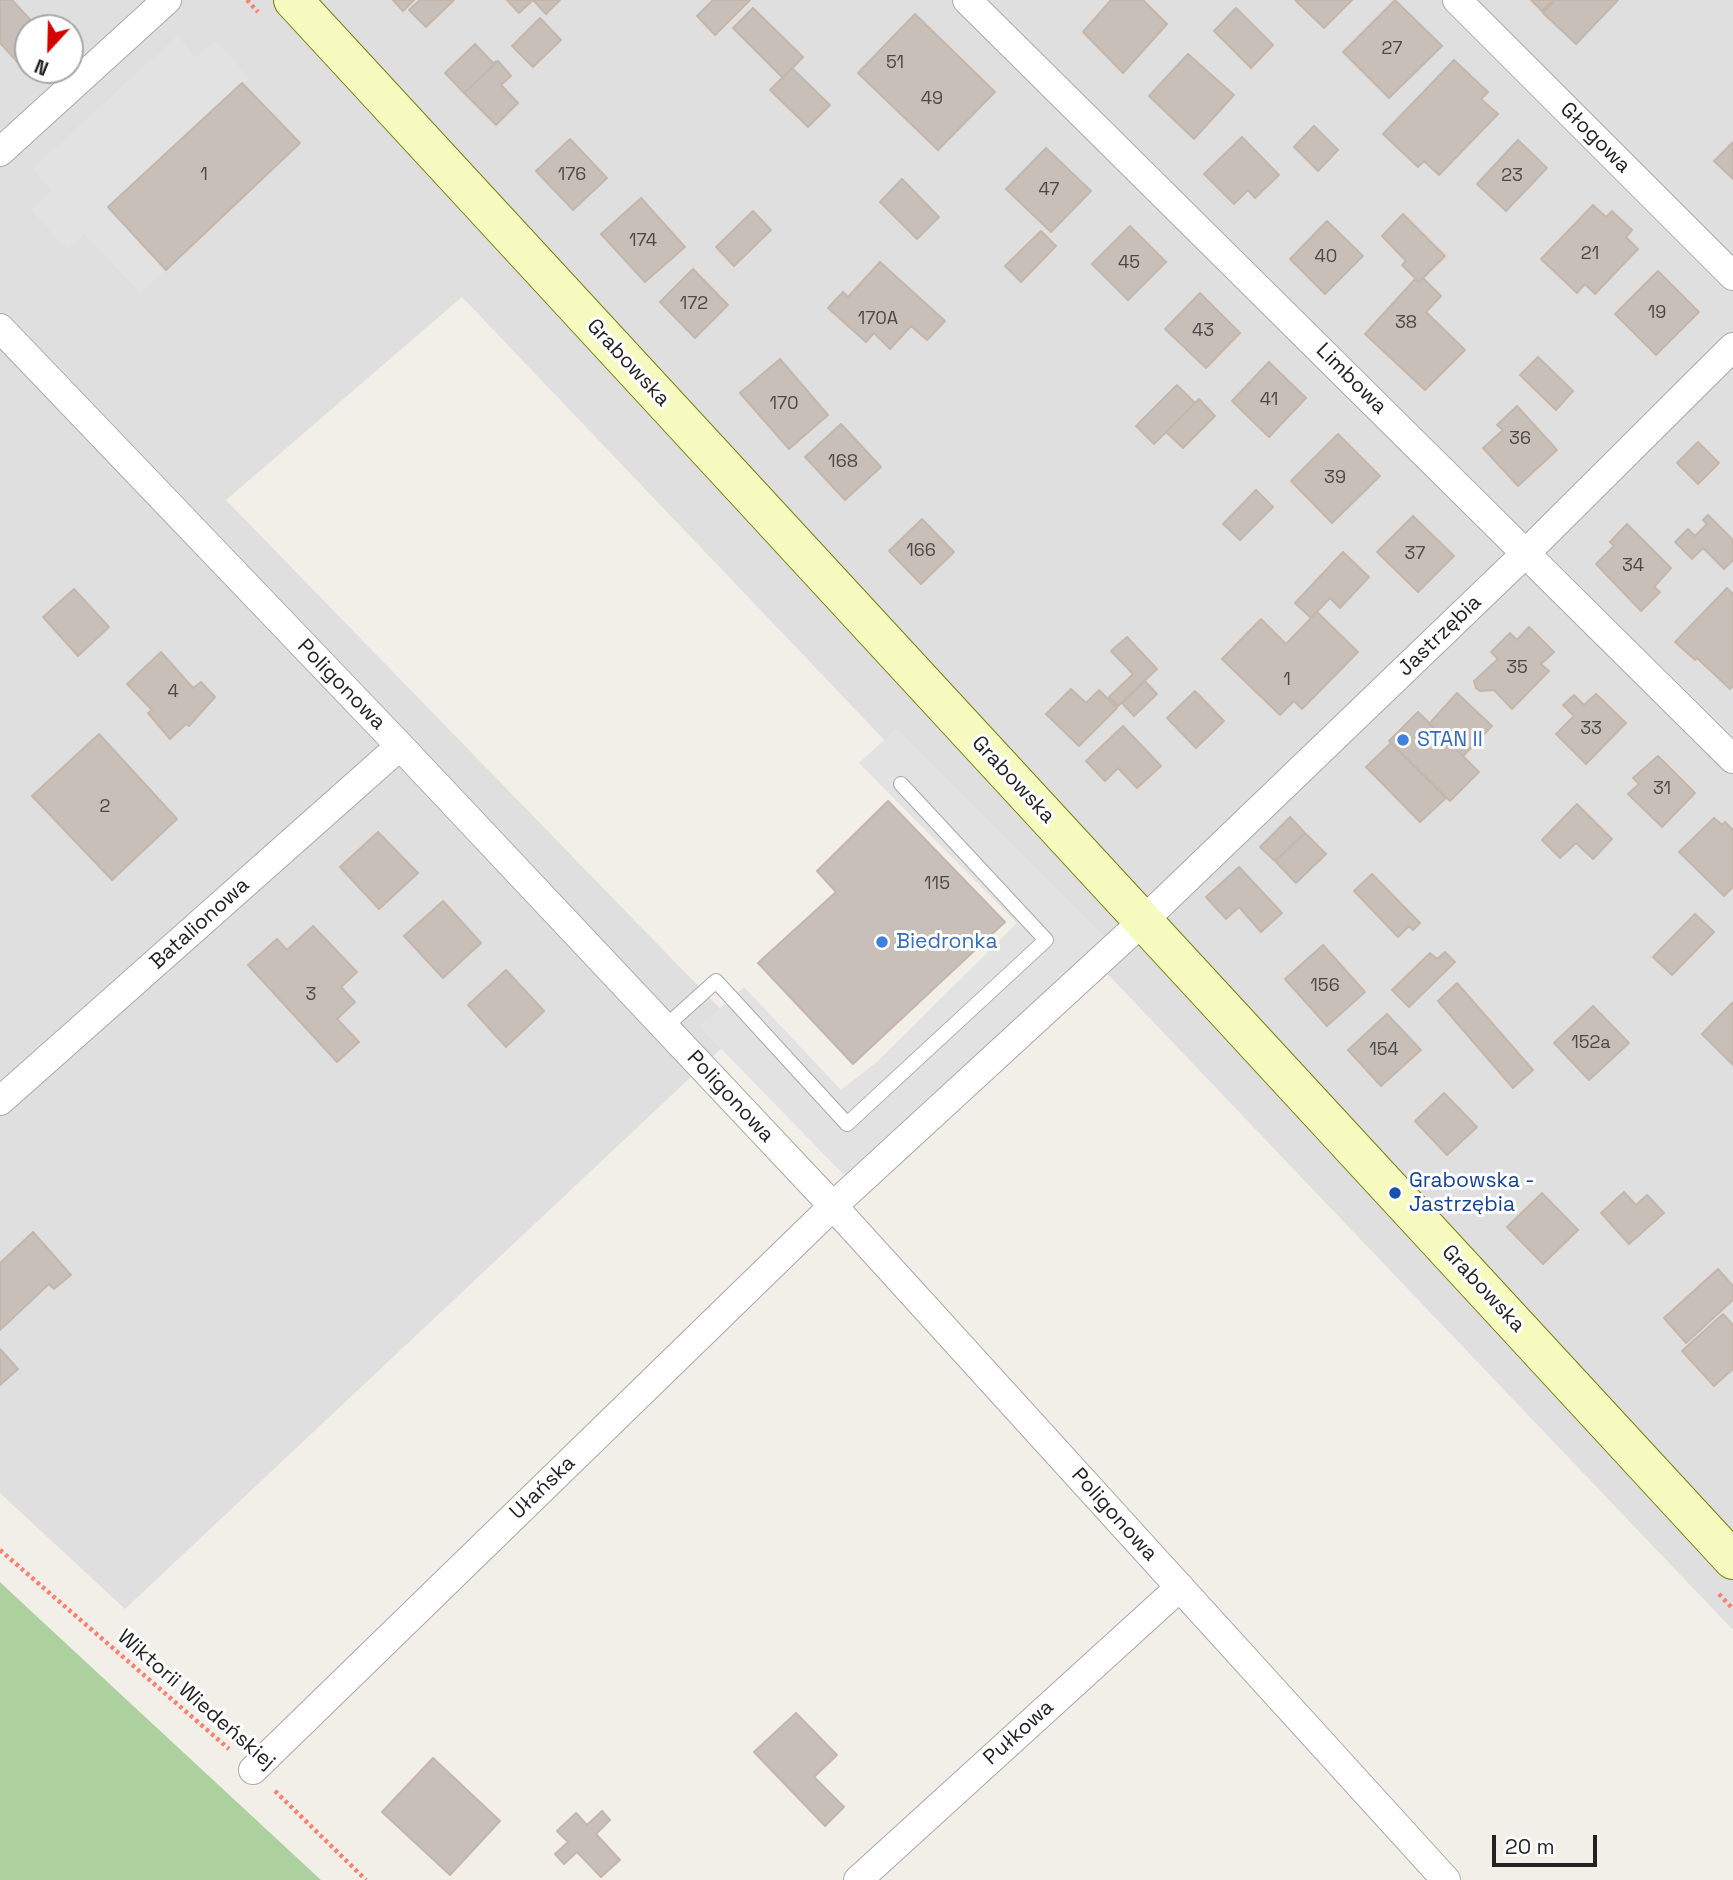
<!DOCTYPE html>
<html>
<head>
<meta charset="utf-8">
<style>
  body { margin:0 }
  #map { position:relative; width:1733px; height:1880px; overflow:hidden; background:#f2efe9; font-family:"Space Grotesk",sans-serif }
  canvas { display:block }
  .north { position:absolute; left:14px; top:14px; width:70px; height:70px; box-sizing:border-box; background:#fff; border:2px solid #a7a7a7; border-radius:50%; rotate:202deg; font-size:19px; font-weight:700; line-height:28px; text-align:center; color:#222 }
  .north::after { content:''; display:block; margin:auto; width:24px; height:32px; background:#d40000; clip-path:polygon(50% 0,100% 100%,50% 72%,0 100%) }
  .scale { position:absolute; left:1492px; top:1835px; width:105px; height:32px; box-sizing:border-box; border:4px solid #222; border-top:0; padding-left:9px; font-size:21px; line-height:24px; white-space:nowrap; color:#222; -webkit-text-stroke:5px #fff; paint-order:stroke }
</style>
</head>
<body>
<div id="map">
<canvas width="1733" height="1880"></canvas>
<div class="north">N</div>
<div class="scale">20 m</div>
</div>
<script>
const g = document.querySelector('canvas').getContext('2d');
g.lineJoin = 'round';
function fill(path, color) { g.fillStyle = color; g.fill(path, 'evenodd'); }
const toPath = rows => new Path2D(rows.map(r => 'M' + r).join(''));
function stroke(path, color, width, dash) { g.strokeStyle = color; g.lineWidth = width; g.lineCap = dash ? 'butt' : 'round'; g.setLineDash(dash || []); g.stroke(path); }
function write(font, color, halo, rows, align = 'center') {
  g.font = font + ' "Space Grotesk",sans-serif'; g.lineWidth = 6; g.setLineDash([]); g.textBaseline = 'middle'; g.strokeStyle = halo; g.fillStyle = color; for (const [text, x, y, turn = 0] of rows) {
    g.save(); g.translate(x, y); g.rotate((+turn || 0) * Math.PI / 180); g.textAlign = isNaN(turn) ? turn : align; if (halo) g.strokeText(text, 0, 0); g.fillText(text, 0, 0); g.restore();
  }
}
fill(toPath([
  [0,0,1733,0,1733,1630,462,297,226,500,741,1030,125,1609,0,1493],
  [28,28,70,28,70,70,28,70]
]), '#e0dfdf');
fill(toPath([
  [0,1582,32,1612,321,1880,0,1880]
]), '#add19e');
fill(toPath([
  [178,35,195,58,215,40,250,78,108,207,166,270,140,293,85,234,67,250,31,210,52,191,32,169],
  [897,728,1105,937,844,1175,699,1026,744,987,841,1090,878,1061,1017,923,859,763]
]), '#e2e2e2');
const building = toPath([
  [0,0,12,0,38,28,28,28,28,68,25,70,0,43,0,0],
  [393,0,414,0,403,11,393,0],
  [420,0,454,0,426,27,409,10,420,0],
  [507,0,533,0,519,13,507,0],
  [533,0,560,0,546,14,533,0],
  [713,0,750,0,715,35,697,16,713,0],
  [1111,0,1143,0,1167,24,1123,73,1083,32,1111,0],
  [1295,0,1352,0,1324,28,1295,0],
  [1395,0,1442,46,1389,98,1343,52,1395,0],
  [1531,0,1553,0,1542,11,1531,0],
  [1555,0,1618,0,1576,44,1543,13,1555,0],
  [753,8,803,57,783,78,733,28,753,8],
  [1236,8,1273,45,1251,68,1214,31,1236,8],
  [915,14,995,92,938,150,858,73,915,14],
  [540,18,561,40,533,67,512,46,540,18],
  [475,44,493,63,498,61,464,93,445,73,475,44],
  [1188,54,1234,95,1194,139,1149,96,1188,54],
  [1454,60,1488,92,1481,99,1498,114,1439,175,1424,161,1418,167,1383,134,1454,60],
  [498,61,511,76,501,85,518,103,496,125,464,93,498,61],
  [792,68,830,105,808,127,770,90,792,68],
  [242,83,300,143,166,270,108,207,242,83],
  [1314,126,1338,150,1318,171,1294,147,1314,126],
  [1242,137,1279,175,1255,198,1248,190,1234,204,1204,174,1242,137],
  [570,139,607,178,573,210,536,171,570,139],
  [1518,140,1547,168,1506,211,1477,184,1518,140],
  [1733,142,1733,179,1714,161,1733,142],
  [1046,148,1091,191,1051,232,1006,189,1046,148],
  [902,179,939,217,917,239,880,202,902,179],
  [641,198,685,247,645,282,601,234,641,198],
  [1593,205,1606,217,1612,211,1632,230,1626,237,1638,249,1595,294,1585,284,1577,293,1541,259,1593,205],
  [753,211,771,230,734,266,716,247,753,211],
  [1403,214,1445,256,1419,282,1402,265,1406,261,1382,236,1403,214],
  [1327,221,1363,256,1325,294,1290,259,1327,221],
  [1130,226,1166,262,1128,300,1092,264,1130,226],
  [1041,231,1056,246,1021,282,1005,266,1041,231],
  [880,262,945,321,927,340,911,326,890,349,874,333,866,342,828,308,843,292,848,297,880,262],
  [693,269,728,305,695,338,660,302,693,269],
  [1658,271,1699,312,1656,355,1615,314,1658,271],
  [1416,278,1419,282,1423,278,1441,296,1426,312,1465,350,1425,390,1365,334,1416,278],
  [1200,293,1240,333,1206,368,1165,329,1200,293],
  [1538,357,1573,391,1556,410,1520,375,1538,357],
  [780,359,828,415,789,449,740,393,780,359],
  [1269,362,1306,398,1269,437,1232,401,1269,362],
  [1177,385,1195,403,1154,444,1136,426,1177,385],
  [1199,399,1215,416,1183,448,1166,432,1199,399],
  [1517,406,1557,450,1518,486,1483,448,1503,430,1497,425,1517,406],
  [841,424,881,467,845,500,805,457,841,424],
  [1338,434,1380,476,1332,523,1291,481,1338,434],
  [1698,442,1719,463,1698,484,1677,463,1698,442],
  [1256,490,1273,507,1240,540,1223,524,1256,490],
  [1708,515,1733,540,1733,560,1724,569,1703,548,1692,559,1675,542,1688,529,1695,536,1707,524,1703,520,1708,515],
  [1413,516,1454,556,1418,592,1377,552,1413,516],
  [922,519,954,552,921,584,889,551,922,519],
  [1627,524,1671,568,1654,587,1660,592,1641,611,1596,564,1614,546,1610,542,1627,524],
  [1343,552,1369,577,1340,608,1330,598,1311,618,1295,603,1343,552],
  [1727,588,1733,594,1733,686,1730,689,1697,658,1695,660,1675,642,1727,588],
  [74,589,109,627,78,656,43,617,74,589],
  [1317,612,1358,652,1302,709,1294,701,1280,715,1222,659,1261,619,1286,644,1317,612],
  [1529,627,1554,652,1541,664,1549,671,1512,709,1494,690,1480,691,1476,688,1474,681,1498,659,1491,652,1510,633,1517,640,1529,627],
  [1127,637,1157,669,1118,706,1109,697,1133,674,1111,651,1127,637],
  [161,652,193,688,201,682,215,697,189,726,186,724,170,739,148,713,152,710,127,684,161,652],
  [1145,681,1157,694,1134,716,1122,703,1145,681],
  [1071,689,1086,703,1099,690,1117,708,1079,746,1046,714,1071,689],
  [1195,691,1224,721,1196,748,1167,718,1195,691],
  [1457,693,1492,726,1463,756,1429,724,1457,693],
  [1596,694,1626,723,1586,764,1556,734,1574,716,1563,705,1574,695,1584,705,1596,694],
  [1418,712,1479,772,1450,801,1389,741,1418,712],
  [1123,726,1161,766,1137,788,1118,768,1105,781,1086,761,1123,726],
  [99,734,177,819,112,880,32,796,99,734],
  [1391,743,1446,798,1420,822,1366,767,1391,743],
  [1658,756,1695,793,1662,827,1628,794,1639,784,1633,778,1658,756],
  [888,801,1005,922,853,1064,758,963,836,892,817,871,888,801],
  [1577,804,1612,839,1593,859,1576,843,1560,858,1542,840,1577,804],
  [1290,817,1305,833,1275,861,1260,847,1290,817],
  [1714,818,1722,825,1725,822,1733,830,1733,887,1724,896,1679,852,1714,818],
  [1302,830,1326,854,1296,883,1275,861,1305,833,1302,830],
  [378,832,418,873,379,909,340,867,378,832],
  [1239,867,1282,913,1261,932,1239,907,1226,919,1206,897,1239,867],
  [1372,874,1420,923,1413,930,1409,926,1398,937,1354,891,1372,874],
  [443,901,481,943,443,978,404,936,443,901],
  [1695,914,1714,932,1672,975,1653,957,1695,914],
  [313,926,357,972,341,987,355,1002,337,1019,359,1042,337,1062,248,965,277,939,287,950,313,926],
  [1323,945,1365,992,1327,1026,1285,979,1323,945],
  [1445,952,1455,962,1409,1007,1392,990,1430,953,1437,959,1445,952],
  [506,970,544,1011,506,1047,468,1005,506,970],
  [1457,983,1533,1070,1513,1088,1438,1001,1457,983],
  [1733,1002,1733,1065,1702,1034,1733,1002],
  [1593,1006,1629,1043,1589,1080,1554,1043,1593,1006],
  [1387,1014,1421,1050,1381,1086,1348,1050,1387,1014],
  [1444,1093,1477,1127,1447,1155,1415,1121,1444,1093],
  [1624,1192,1636,1205,1647,1195,1664,1213,1629,1244,1601,1213,1624,1192],
  [1542,1193,1578,1230,1543,1264,1507,1227,1542,1193],
  [33,1232,71,1275,54,1289,49,1284,0,1330,0,1263,33,1232],
  [1718,1269,1733,1286,1733,1300,1686,1343,1664,1318,1718,1269],
  [1723,1314,1733,1325,1733,1369,1714,1386,1682,1351,1723,1314],
  [0,1349,18,1369,0,1385,0,1349],
  [796,1713,837,1755,814,1777,844,1807,825,1826,754,1752,796,1713],
  [433,1758,500,1821,450,1875,382,1812,433,1758],
  [602,1811,610,1820,596,1834,620,1860,601,1877,577,1852,564,1864,555,1854,568,1842,557,1831,576,1813,587,1825,602,1811]
]);
fill(building, '#c7bfb8');
stroke(building, '#c4b6ab', 2);
const lane = toPath([
  [665,1027,716,981,847,1124,1046,940,901,784]
]);
const street = toPath([
  [967,0,1733,759],
  [1457,0,1733,276],
  [0,152,167,0],
  [0,328,400,746,833,1206,1446,1880],
  [0,1101,400,746],
  [253,1770,833,1206,1143,921,1527,552,1733,347],
  [858,1880,1180,1587]
]);
const secondary = toPath([
  [293,0,1733,1560]
]);
stroke(lane, '#a9a9a9', 16);
stroke(street, '#a9a9a9', 30);
stroke(secondary, '#707d05', 40);
stroke(toPath([
  [247,0,258,12],
  [0,1550,229,1749],
  [1719,1594,1733,1609],
  [275,1791,366,1880]
]), '#fa8072', 4.5, [3.5, 3.5]);
stroke(lane, '#fff', 14);
stroke(street, '#fff', 28);
stroke(secondary, '#f7fabf', 38);
for (const [x, y, r, color] of [
  [1403,740,7,"#3f7fe0"],
  [882,942,7,"#3f7fe0"],
  [1395,1193,7,"#1a4fb4"]
]) { const dot = new Path2D(); dot.arc(x, y, r, 0, 2 * Math.PI); g.fillStyle = color; g.fill(dot); stroke(dot, '#fff', 2.5); }
write('18px', '#4b4948', null, [
  ["27",1392,49],
  ["51",895,63],
  ["49",932,99],
  ["1",204,175],
  ["176",572,175],
  ["23",1512,176],
  ["47",1049,190],
  ["174",643,241],
  ["21",1590,254],
  ["40",1326,257],
  ["45",1129,263],
  ["172",694,304],
  ["19",1657,313],
  ["170A",878,319],
  ["38",1406,323],
  ["43",1203,331],
  ["41",1269,400],
  ["170",784,404],
  ["36",1520,439],
  ["168",843,462],
  ["39",1335,478],
  ["166",921,551],
  ["37",1415,554],
  ["34",1633,566],
  ["35",1517,668],
  ["1",1287,680],
  ["4",173,692],
  ["33",1591,729],
  ["31",1662,789],
  ["2",105,807],
  ["115",937,884],
  ["156",1325,986],
  ["3",311,995],
  ["152a",1591,1043],
  ["154",1384,1050]
]);
write('21px', '#222', '#fff', [
  ["Głogowa",1595,138,45],
  ["Grabowska",628,363,47],
  ["Limbowa",1351,379,45],
  ["Jastrzębia",1440,636,-44],
  ["Poligonowa",341,685,46],
  ["Grabowska",1013,780,47],
  ["Batalionowa",200,924,-42],
  ["Poligonowa",730,1097,47],
  ["Grabowska",1483,1289,47],
  ["Ułańska",543,1488,-44],
  ["Poligonowa",1114,1515,48],
  ["Wiktorii Wiedeńskiej",196,1700,41],
  ["Pułkowa",1019,1733,-42]
]);
write('21px', '#366cbe', '#fff', [
  ["STAN II",1417,740],
  ["Biedronka",896,942]
], 'left');
write('21px', '#164399', '#fff', [
  ["Grabowska -",1409,1181],
  ["Jastrzębia",1409,1205]
], 'left');
</script>
</body>
</html>
